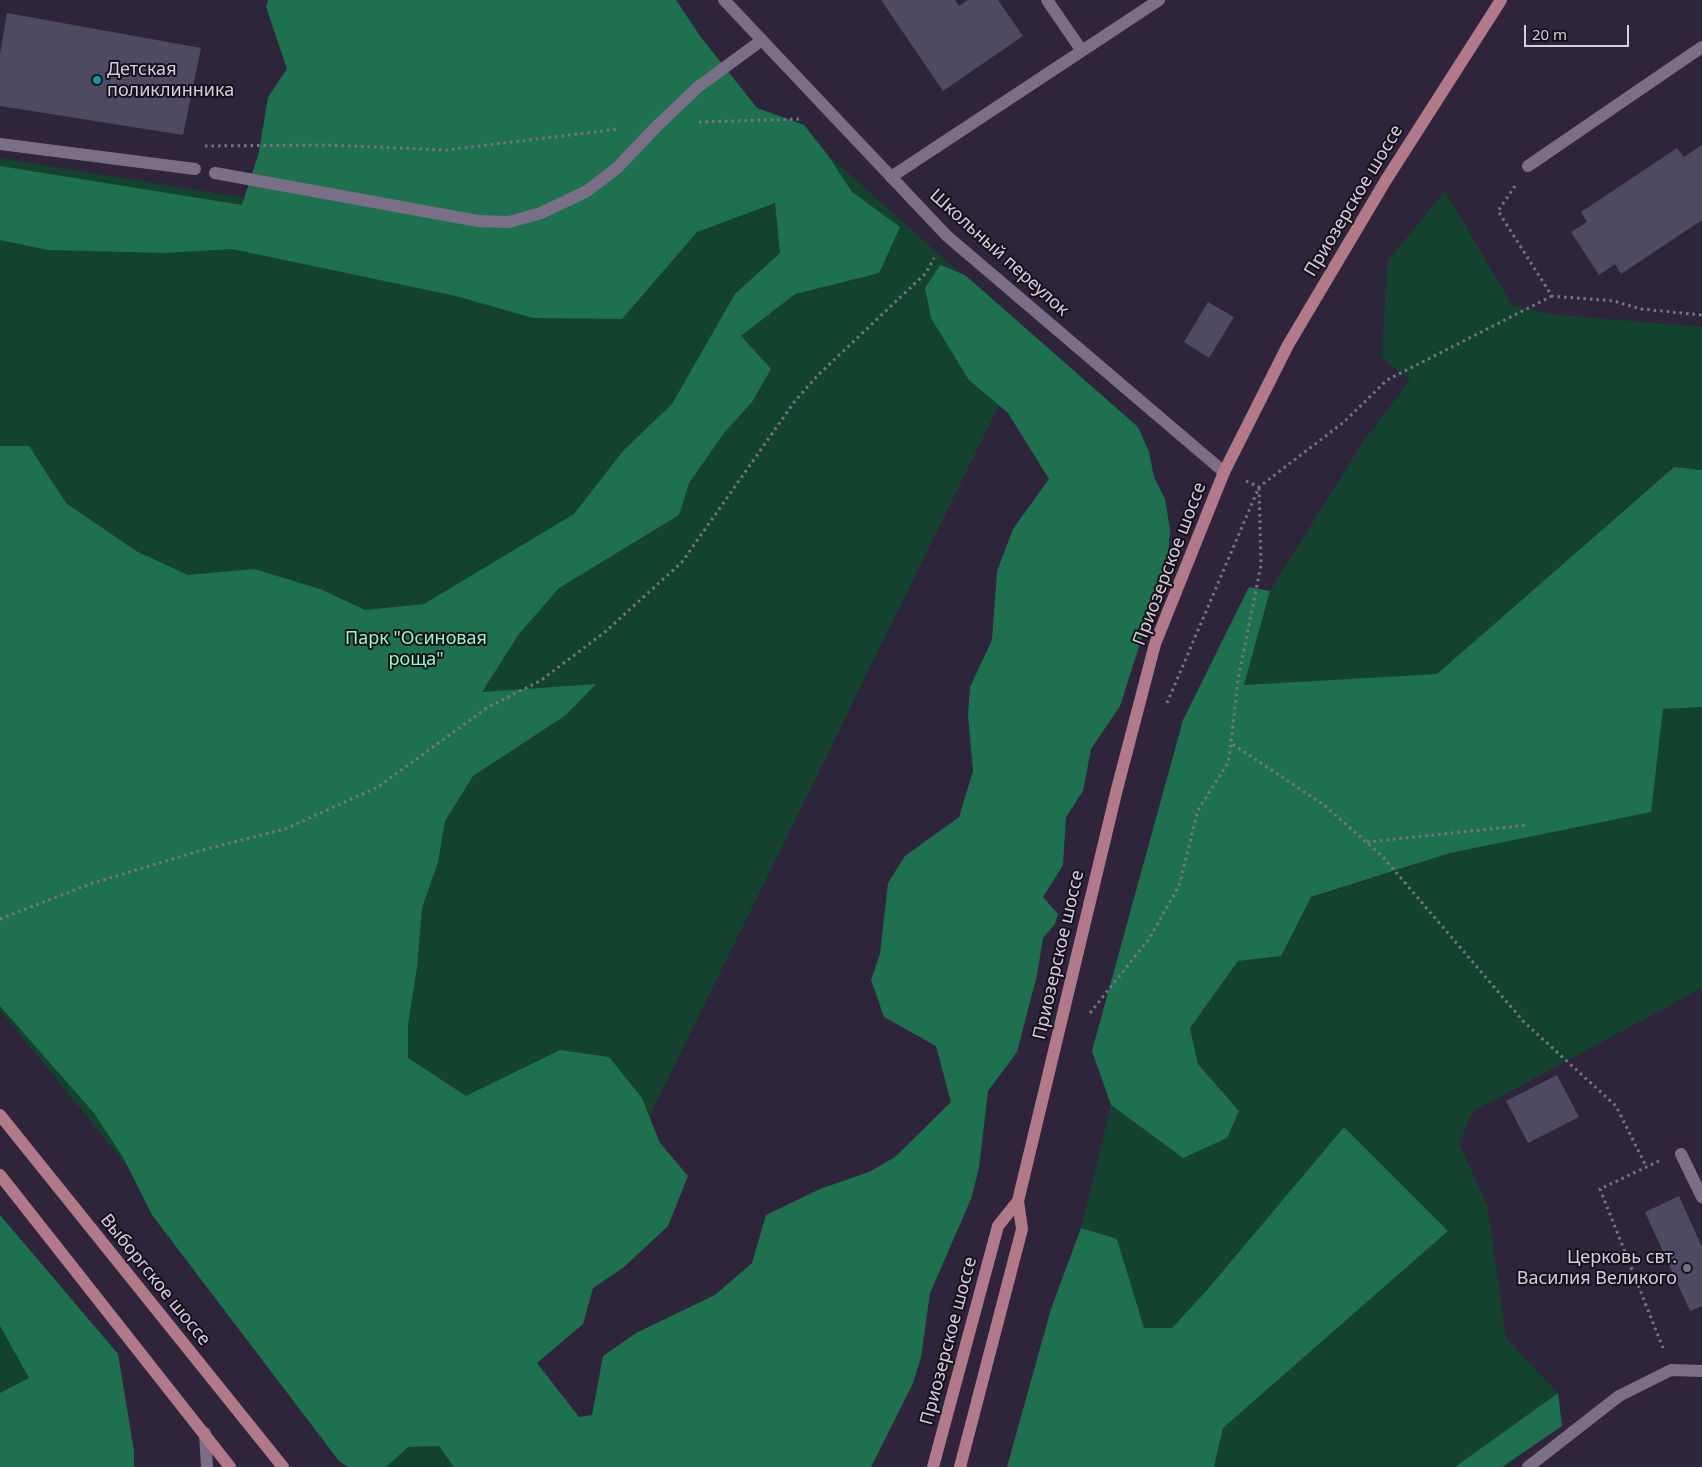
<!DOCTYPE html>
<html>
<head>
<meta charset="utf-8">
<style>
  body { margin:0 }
  #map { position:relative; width:1702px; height:1467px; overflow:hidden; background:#2f253a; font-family:"Noto Sans",sans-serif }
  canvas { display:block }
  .scale { position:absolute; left:1524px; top:25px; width:105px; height:22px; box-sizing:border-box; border:2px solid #d5cfdd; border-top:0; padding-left:6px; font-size:15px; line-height:18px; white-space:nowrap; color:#d5cfdd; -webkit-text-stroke:4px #15101a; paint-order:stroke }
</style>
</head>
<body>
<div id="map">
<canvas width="1702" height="1467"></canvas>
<div class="scale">20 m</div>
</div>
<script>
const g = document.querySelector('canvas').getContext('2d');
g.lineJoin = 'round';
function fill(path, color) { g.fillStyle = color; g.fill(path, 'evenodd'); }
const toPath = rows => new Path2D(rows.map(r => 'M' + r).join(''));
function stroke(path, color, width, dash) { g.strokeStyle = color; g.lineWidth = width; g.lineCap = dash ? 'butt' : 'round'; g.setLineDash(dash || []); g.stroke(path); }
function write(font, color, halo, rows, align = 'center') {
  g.font = font + ' "Noto Sans",sans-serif'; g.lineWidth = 4; g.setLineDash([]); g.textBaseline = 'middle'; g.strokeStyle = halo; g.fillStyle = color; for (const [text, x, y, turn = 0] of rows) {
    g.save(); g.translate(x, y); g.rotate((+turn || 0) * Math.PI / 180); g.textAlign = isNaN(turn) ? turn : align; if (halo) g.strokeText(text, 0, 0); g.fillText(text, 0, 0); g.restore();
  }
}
fill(toPath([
  [827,154,1032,338,477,1467,372,1467,0,1010,0,158,553,248],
  [1445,191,1512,305,1549,314,1702,327,1702,470,1673,467,1437,674,1244,685,1270,591,1363,442,1410,380,1382,358,1387,262],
  [1702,707,1702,988,1472,1112,1459,1143,1488,1208,1506,1338,1558,1393,1455,1467,1214,1467,1223,1428,1448,1231,1208,1289,1172,1328,1144,1329,1117,1239,1081,1228,1111,1105,1183,1158,1239,1111,1198,1064,1190,1028,1238,961,1281,956,1311,898,1450,853,1663,709],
  [0,1326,29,1378,0,1393]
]), '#13432e');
fill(toPath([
  [268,0,676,0,700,36,757,108,804,125,827,154,852,192,900,227,879,273,795,294,741,336,771,369,752,402,724,433,689,483,679,515,559,588,519,634,482,692,596,684,566,715,473,776,445,821,438,862,422,908,417,968,408,1024,408,1058,466,1096,560,1050,609,1057,642,1098,660,1143,688,1176,668,1226,624,1267,593,1288,583,1324,537,1363,579,1417,592,1415,603,1356,636,1333,715,1295,752,1263,766,1215,820,1189,869,1172,895,1157,951,1102,936,1046,884,1017,871,980,880,954,888,883,905,856,959,817,973,771,968,715,970,687,992,640,997,571,1013,529,1049,479,1008,413,969,380,931,318,925,288,940,265,965,275,1138,427,1149,452,1154,477,1165,499,1170,530,1168,556,1120,706,1091,749,1083,791,1066,817,1063,865,1043,897,1058,914,1055,924,1043,938,1037,975,1017,1052,988,1091,979,1168,971,1199,930,1293,921,1357,913,1383,871,1467,454,1467,439,1446,408,1447,386,1467,348,1467,339,1461,152,1215,123,1157,94,1113,0,1006,0,446,29,446,66,503,136,551,188,575,254,569,320,589,365,610,424,604,574,514,623,451,672,404,735,294,780,253,775,203,697,232,622,319,533,318,456,296,232,249,165,253,48,250,0,240,0,166,242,205,259,152,268,97,287,69,266,7],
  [1674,467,1702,470,1702,707,1663,709,1651,812,1450,853,1311,897,1281,956,1238,961,1190,1028,1198,1064,1239,1111,1227,1138,1183,1158,1111,1105,1092,1051,1183,720,1249,587,1270,591,1244,685,1437,674],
  [1344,1127,1448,1231,1223,1428,1214,1467,1007,1467,1051,1309,1081,1228,1117,1239,1144,1328,1172,1328,1208,1289],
  [0,1215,118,1354,134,1451,134,1467,0,1467,0,1393,29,1378,0,1326],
  [1558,1393,1562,1426,1502,1467,1455,1467]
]), '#1e714e');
fill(toPath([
  [881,0,955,0,959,6,968,0,998,0,1023,36,943,91],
  [7,13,201,48,183,135,0,106,0,54],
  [1702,145,1702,220,1621,274,1615,264,1599,275,1571,232,1587,222,1581,212,1677,148,1684,157],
  [1208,302,1234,317,1209,358,1184,342],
  [1557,1075,1579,1117,1528,1143,1506,1101],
  [1679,1196,1702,1247,1702,1306,1690,1311,1645,1212]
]), '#4d4a62');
stroke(toPath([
  [699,122,802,119],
  [205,146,324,145,447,150,618,129],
  [1515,186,1498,211,1552,296,1614,301,1641,309,1702,315],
  [1246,481,1259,487,1344,422,1387,380,1552,296],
  [1259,488,1261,565,1238,680,1231,743,1324,805,1382,856,1524,1022,1616,1106,1646,1166],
  [1167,703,1259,487],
  [1367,842,1528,825],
  [0,919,90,884,199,851,285,829,378,787,488,707,540,681,605,632,682,562,795,401,818,375,926,273,934,258],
  [1090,1013,1149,939,1179,886,1198,810,1228,763,1231,744],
  [1659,1161,1600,1189,1663,1348]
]), '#7c7486', 3, [2.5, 4]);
stroke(toPath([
  [1047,0,1082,51],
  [0,144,195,169],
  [1528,166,1702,47],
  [215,173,478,221,509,222,541,213,587,191,617,168,656,127,698,87,762,40],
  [891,177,1159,0],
  [1681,1154,1702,1197],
  [205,1433,207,1467]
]), '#7b6f88', 12);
stroke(toPath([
  [724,0,947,236,1224,472],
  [1528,1467,1619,1396,1671,1370,1702,1371]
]), '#7b6f88', 12);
stroke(toPath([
  [0,1115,283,1467],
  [0,1175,230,1467],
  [933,1467,998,1226,1018,1201],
  [960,1467,1022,1229,1018,1201,1117,789,1155,644,1224,472,1288,345,1386,180,1501,0]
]), '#b27a88', 12);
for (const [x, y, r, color] of [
  [97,80,5,"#0f9aa8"],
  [1687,1268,5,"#6b7280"]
]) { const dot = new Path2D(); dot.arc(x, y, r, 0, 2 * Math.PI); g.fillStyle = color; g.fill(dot); stroke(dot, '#15101a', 2); }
write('18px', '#d5cfdd', '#15101a', [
  ["Детская",107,70],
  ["поликлинника",107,91],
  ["Церковь свт.",1677,1258,"right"],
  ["Василия Великого",1677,1279,"right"]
], 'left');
write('18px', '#d5cfdd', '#15101a', [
  ["Приозерское шоссе",1354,201,-59],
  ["Школьный переулок",999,253,42],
  ["Приозерское шоссе",1170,564,-69],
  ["Приозерское шоссе",1059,955,-77],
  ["Выборгское шоссе",155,1280,51],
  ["Приозерское шоссе",949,1341,-75]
]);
write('18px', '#8ffcc6', '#15101a', [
  ["Парк \"Осиновая",416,639],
  ["роща\"",416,660]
]);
</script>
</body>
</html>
